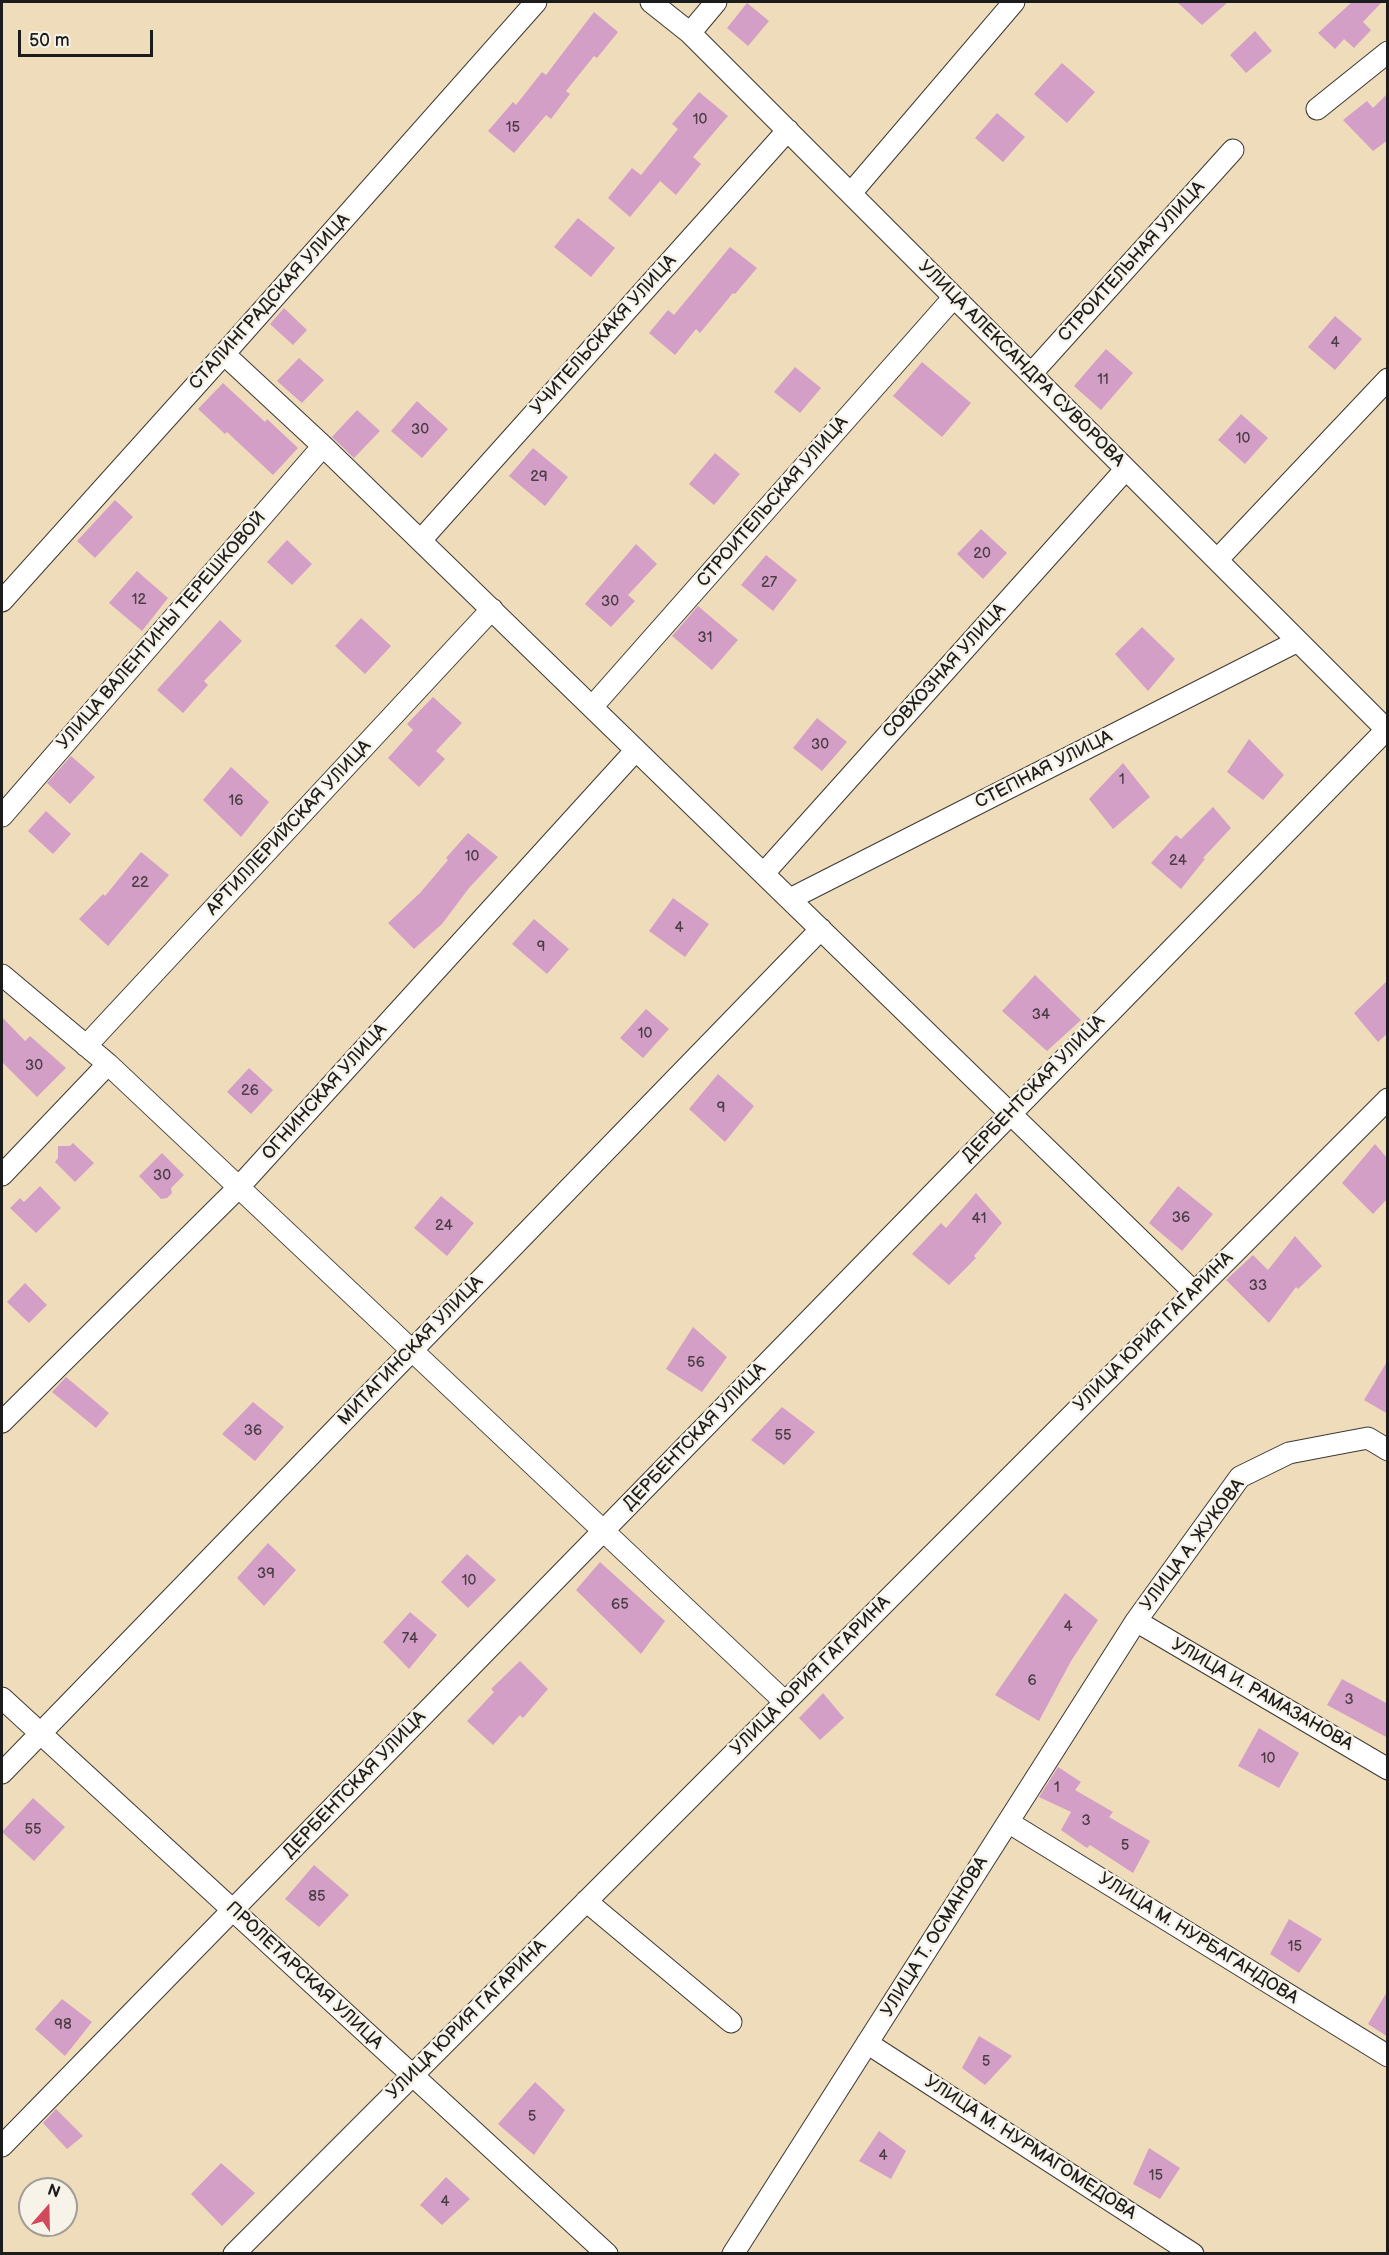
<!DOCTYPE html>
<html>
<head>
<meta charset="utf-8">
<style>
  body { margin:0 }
  #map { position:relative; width:1389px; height:2255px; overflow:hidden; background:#efdcbb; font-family:"Balsamiq Sans",sans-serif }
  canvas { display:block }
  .frame { position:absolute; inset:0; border:3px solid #1c1c1c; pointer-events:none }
  .north { position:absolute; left:18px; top:2177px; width:60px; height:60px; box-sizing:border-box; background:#f7f3e8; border:2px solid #9f9d96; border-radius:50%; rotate:20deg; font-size:16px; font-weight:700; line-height:24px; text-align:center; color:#1c1c1c }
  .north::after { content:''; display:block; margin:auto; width:21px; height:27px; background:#d1495b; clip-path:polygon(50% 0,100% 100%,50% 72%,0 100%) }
  .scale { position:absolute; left:18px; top:30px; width:135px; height:27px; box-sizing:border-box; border:3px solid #1c1c1c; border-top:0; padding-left:8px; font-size:18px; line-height:21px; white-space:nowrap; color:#1c1c1c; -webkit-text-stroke:4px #f7f3e8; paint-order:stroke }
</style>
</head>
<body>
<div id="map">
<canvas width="1389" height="2255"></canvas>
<div class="frame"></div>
<div class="north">N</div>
<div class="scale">50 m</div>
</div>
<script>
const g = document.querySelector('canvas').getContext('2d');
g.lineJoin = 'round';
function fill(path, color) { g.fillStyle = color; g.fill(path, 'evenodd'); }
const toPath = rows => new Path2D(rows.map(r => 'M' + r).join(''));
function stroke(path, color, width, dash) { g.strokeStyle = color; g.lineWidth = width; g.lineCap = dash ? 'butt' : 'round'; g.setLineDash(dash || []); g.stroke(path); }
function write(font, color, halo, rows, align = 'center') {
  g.font = font + ' "Balsamiq Sans",sans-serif'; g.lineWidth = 5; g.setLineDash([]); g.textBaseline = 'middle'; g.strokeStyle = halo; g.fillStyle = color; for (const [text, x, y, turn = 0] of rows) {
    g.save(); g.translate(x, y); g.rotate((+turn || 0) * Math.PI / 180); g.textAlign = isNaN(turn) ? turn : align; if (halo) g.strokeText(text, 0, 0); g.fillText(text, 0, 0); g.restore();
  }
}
fill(toPath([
  [1177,2,1228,2,1202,25],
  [1352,2,1382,2,1363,22,1371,30,1354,48,1344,39,1335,49,1318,33],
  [747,3,769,21,748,46,727,28],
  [594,12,618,32,597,58,594,56,566,91,570,94,551,119,546,115,514,153,488,131,513,102,516,105,542,72,546,75],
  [1255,31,1272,51,1246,73,1230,55],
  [1062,63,1095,92,1067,123,1034,94],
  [699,92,728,116,693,157,701,164,676,195,660,181,630,217,608,198,632,168,641,175,678,129,672,124],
  [1388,93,1388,140,1373,151,1343,120,1367,101,1373,108],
  [997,113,1025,137,1003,162,975,138],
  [578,218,615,248,591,277,554,247],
  [730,247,757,268,735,294,733,293,700,333,696,329,675,355,649,333,668,310,674,315],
  [284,308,307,330,293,345,270,324],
  [1335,316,1362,339,1335,370,1308,347],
  [1106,349,1133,373,1101,410,1074,386],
  [299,358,324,380,302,403,277,381],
  [922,362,971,403,942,437,893,396],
  [795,367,821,388,800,413,774,392],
  [223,383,265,422,267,419,298,448,273,475,227,432,225,434,198,409],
  [417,401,448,429,422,458,391,431],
  [357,410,380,431,354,458,332,437],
  [1241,414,1268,438,1245,464,1218,440],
  [533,448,568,477,545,506,509,476],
  [715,453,740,474,714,505,689,484],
  [115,500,133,517,95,558,77,541],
  [981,529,1007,553,983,579,957,554],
  [287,540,312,564,292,585,267,562],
  [636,544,657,564,628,595,635,601,611,627,585,604],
  [766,555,797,580,773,611,741,585],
  [137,571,168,598,142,631,109,603],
  [698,606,738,640,712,670,672,636],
  [361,618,391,646,365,674,335,646],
  [220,620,242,641,204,681,208,685,183,713,157,690],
  [1142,627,1175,659,1148,691,1115,654],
  [433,697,462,723,436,751,445,759,419,787,388,758,413,730,407,724],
  [817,718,847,742,822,771,793,748],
  [1249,739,1284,775,1263,800,1227,772],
  [71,756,95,777,70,804,47,783],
  [1123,763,1150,797,1113,829,1089,799],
  [231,767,269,802,241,837,203,800],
  [1213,807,1231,828,1203,858,1205,859,1181,889,1151,863,1176,835,1181,839],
  [46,811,71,834,53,854,28,831],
  [468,833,498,857,469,888,442,924,414,949,388,923,420,893,448,860,446,858],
  [141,852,169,875,108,946,79,919,103,894,105,896],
  [673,898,709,924,685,957,649,931],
  [534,919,569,949,547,974,512,944],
  [1035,975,1081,1020,1047,1051,1002,1011],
  [1388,980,1388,1033,1378,1042,1354,1013],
  [646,1009,669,1029,643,1058,620,1038],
  [2,1017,25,1041,30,1036,66,1068,37,1097,2,1062],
  [249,1068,273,1090,251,1114,227,1092],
  [718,1074,754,1106,725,1142,689,1109],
  [73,1143,94,1163,75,1182,55,1162,58,1158,58,1146,70,1146],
  [1375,1144,1388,1159,1388,1198,1373,1214,1342,1183],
  [162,1153,184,1175,171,1188,172,1193,167,1198,161,1199,139,1176],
  [40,1186,61,1208,36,1233,10,1208,20,1198,24,1202],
  [1178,1186,1213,1214,1182,1251,1149,1223],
  [976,1193,1002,1223,974,1256,976,1258,949,1285,912,1254,941,1223,946,1228],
  [441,1196,474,1223,447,1256,414,1228],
  [1295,1236,1322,1266,1298,1289,1296,1287,1269,1323,1226,1280,1253,1255,1268,1270],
  [25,1283,47,1305,29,1323,7,1302],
  [693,1327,727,1357,702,1392,666,1369],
  [1388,1360,1388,1414,1364,1400],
  [66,1377,109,1413,96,1428,52,1392],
  [253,1402,284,1427,255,1461,222,1434],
  [782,1407,815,1432,784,1465,751,1440],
  [268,1543,296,1570,264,1606,237,1578],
  [467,1554,496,1580,468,1608,441,1582],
  [600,1562,665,1621,641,1654,576,1590],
  [1065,1593,1098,1620,1071,1661,1039,1721,995,1695],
  [410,1612,437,1635,409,1669,383,1642],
  [520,1661,548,1689,523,1718,520,1715,493,1745,467,1721,494,1692,491,1689],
  [1342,1679,1388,1704,1388,1738,1327,1705],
  [823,1693,844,1718,820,1740,799,1718],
  [1259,1728,1299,1753,1279,1788,1238,1766],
  [1058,1767,1081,1782,1075,1790,1113,1812,1109,1817,1150,1841,1133,1873,1090,1845,1087,1848,1061,1830,1071,1812,1039,1797],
  [33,1798,65,1827,34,1861,2,1832],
  [314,1865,349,1895,319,1927,285,1899],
  [1289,1919,1322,1939,1299,1973,1270,1954],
  [1388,1990,1388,2037,1368,2024],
  [62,1999,92,2022,65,2056,35,2029],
  [979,2036,1012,2056,985,2085,962,2068],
  [535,2082,565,2110,534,2155,498,2124],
  [56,2109,83,2136,67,2149,43,2123],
  [879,2131,906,2151,891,2179,859,2161],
  [1149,2148,1180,2168,1160,2199,1133,2184],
  [221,2163,255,2193,222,2226,191,2194],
  [446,2177,470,2199,442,2225,420,2205]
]), '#d49fc6');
const street = toPath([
  [651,2,690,33,1388,731],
  [690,33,716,2],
  [1317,109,1388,52],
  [851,193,1014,2],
  [224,354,323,446,1194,1292],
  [1031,374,1233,150],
  [421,540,788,130],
  [1217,560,1388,379],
  [2,601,224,354,536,2],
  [592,707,954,297],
  [2,816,323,446],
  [764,873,1126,469],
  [790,899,1298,641],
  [2,975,108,1064,785,1702],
  [86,1046,492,609],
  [2,1175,108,1064],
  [2,1422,238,1188,636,750],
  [1136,1621,1388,1769],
  [2,1698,607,2254],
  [2,1773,821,929],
  [1008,1822,1388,2056],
  [586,1901,731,2022],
  [867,2043,1193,2254],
  [2,2146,1388,728],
  [234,2254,1388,1099],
  [733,2254,1136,1621,1240,1477,1289,1453,1336,1444,1368,1438,1388,1450]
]);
stroke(street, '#3c3934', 23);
stroke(street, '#fff', 21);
write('15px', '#4a3d46', null, [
  ["10",700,120],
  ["15",513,128],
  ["4",1335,343],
  ["11",1103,380],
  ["30",420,430],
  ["10",1243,439],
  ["29",539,477],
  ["20",982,554],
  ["27",769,583],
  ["12",139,600],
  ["30",610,602],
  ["31",705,638],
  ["30",820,745],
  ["1",1122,780],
  ["16",236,801],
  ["10",472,857],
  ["24",1178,861],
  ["22",140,883],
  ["4",679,928],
  ["9",541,947],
  ["34",1041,1015],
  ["10",645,1034],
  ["30",34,1066],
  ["26",250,1091],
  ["9",721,1108],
  ["30",162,1176],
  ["36",1181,1218],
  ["41",979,1219],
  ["24",444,1226],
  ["33",1258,1286],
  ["56",696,1363],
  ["36",253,1431],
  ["55",783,1436],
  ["39",266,1574],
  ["10",469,1581],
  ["65",620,1605],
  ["4",1068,1627],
  ["74",410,1639],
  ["6",1032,1681],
  ["3",1349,1700],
  ["10",1268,1759],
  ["1",1057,1788],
  ["3",1086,1821],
  ["55",33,1830],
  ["5",1125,1846],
  ["85",317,1897],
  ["15",1295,1947],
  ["98",63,2025],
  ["5",986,2062],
  ["5",532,2117],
  ["4",883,2156],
  ["15",1156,2176],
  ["4",445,2202]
]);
write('18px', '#1c1c1c', '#f7f3e8', [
  ["СТРОИТЕЛЬНАЯ УЛИЦА",1132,262,-48],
  ["СТАЛИНГРАДСКАЯ УЛИЦА",270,302,-48],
  ["УЧИТЕЛЬСКАКЯ УЛИЦА",604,335,-48],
  ["УЛИЦА АЛЕКСАНДРА СУВОРОВА",1021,364,45],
  ["СТРОИТЕЛЬСКАЯ УЛИЦА",773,502,-49],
  ["УЛИЦА ВАЛЕНТИНЫ ТЕРЕШКОВОЙ",162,631,-49],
  ["СОВХОЗНАЯ УЛИЦА",945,671,-48],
  ["СТЕПНАЯ УЛИЦА",1044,770,-27],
  ["АРТИЛЛЕРИЙСКАЯ УЛИЦА",289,828,-47],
  ["ДЕРБЕНТСКАЯ УЛИЦА",1034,1089,-46],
  ["ОГНИНСКАЯ УЛИЦА",325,1092,-48],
  ["УЛИЦА ЮРИЯ ГАГАРИНА",1154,1332,-45],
  ["МИТАГИНСКАЯ УЛИЦА",411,1351,-46],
  ["ДЕРБЕНТСКАЯ УЛИЦА",695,1437,-46],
  ["УЛИЦА А. ЖУКОВА",1193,1545,-53],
  ["УЛИЦА ЮРИЯ ГАГАРИНА",811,1676,-45],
  ["УЛИЦА И. РАМАЗАНОВА",1262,1695,30],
  ["ДЕРБЕНТСКАЯ УЛИЦА",355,1785,-46],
  ["УЛИЦА Т. ОСМАНОВА",935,1937,-58],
  ["УЛИЦА М. НУРБАГАНДОВА",1198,1939,32],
  ["ПРОЛЕТАРСКАЯ УЛИЦА",304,1976,43],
  ["УЛИЦА ЮРИЯ ГАГАРИНА",467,2020,-45],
  ["УЛИЦА М. НУРМАГОМЕДОВА",1030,2148,33]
]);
</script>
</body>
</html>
